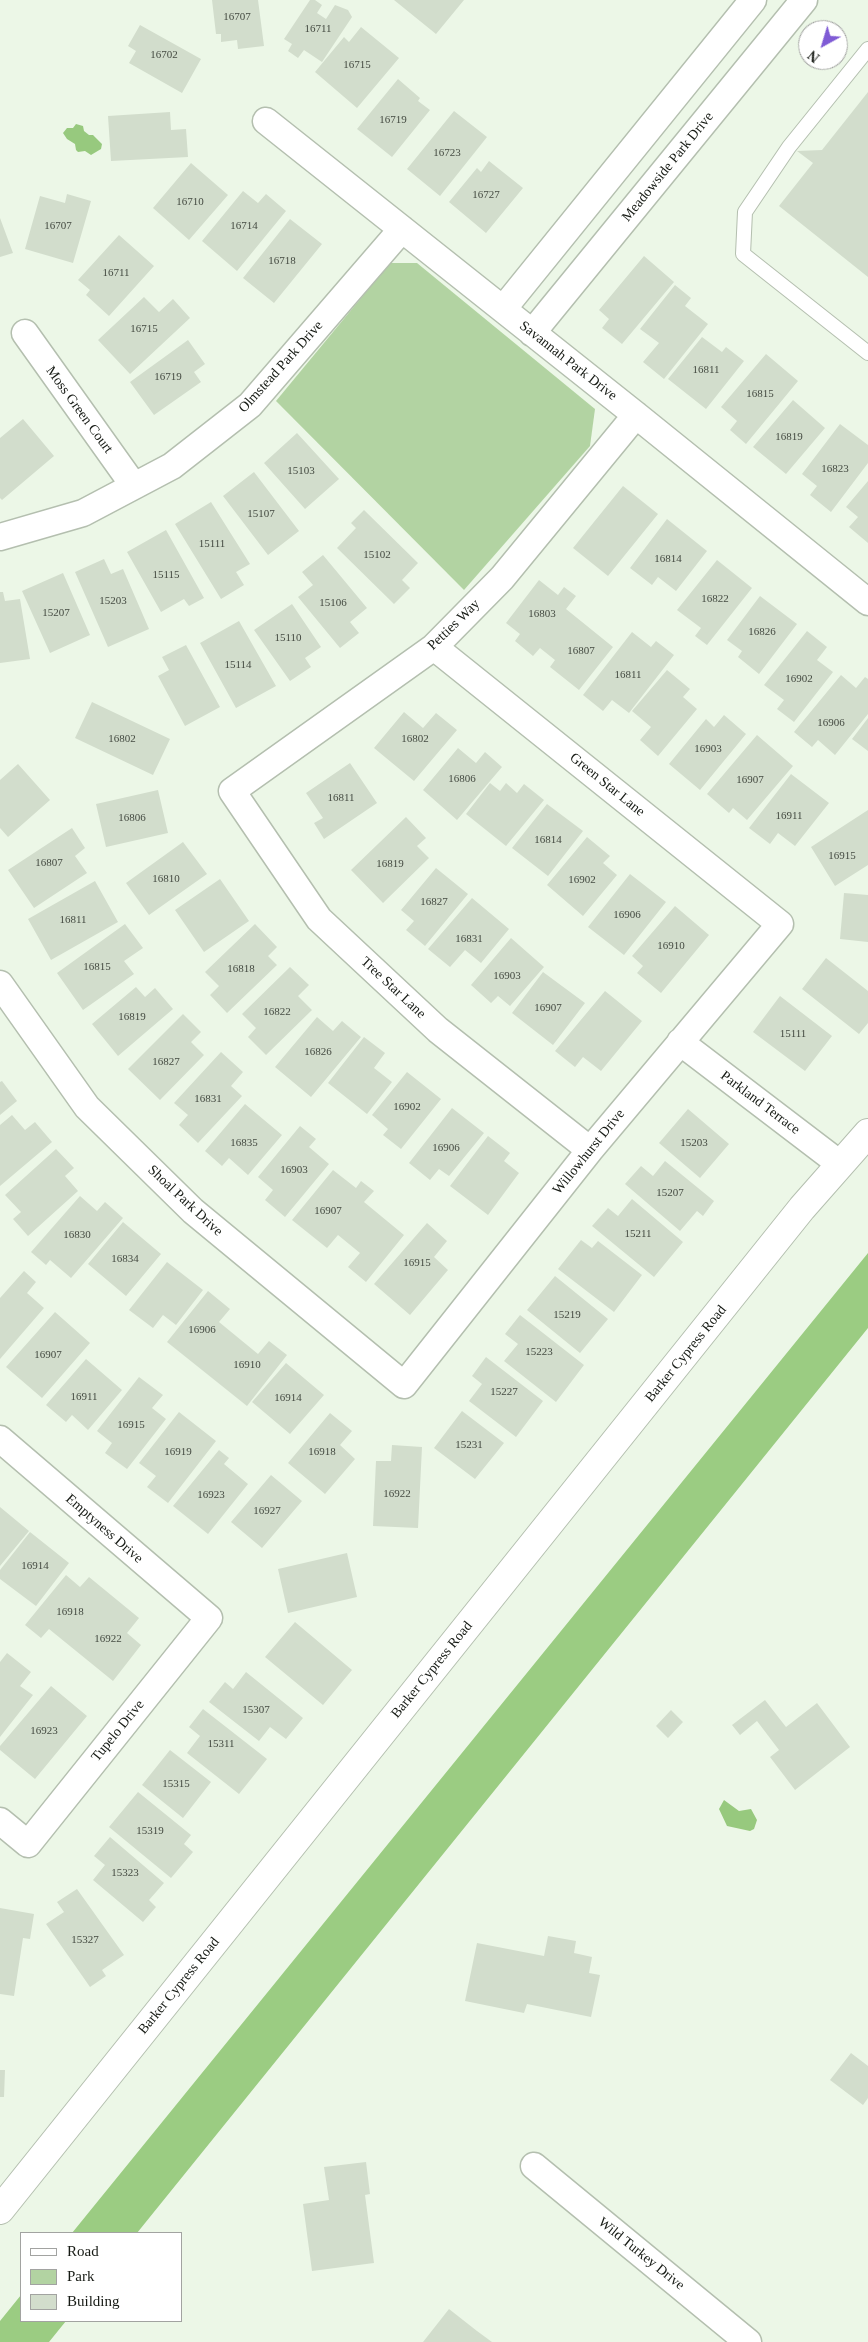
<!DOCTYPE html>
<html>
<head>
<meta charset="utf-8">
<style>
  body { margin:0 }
  #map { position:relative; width:868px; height:2342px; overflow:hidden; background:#ecf7e7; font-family:Georgia,serif }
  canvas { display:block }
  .legend { position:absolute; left:20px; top:2232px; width:162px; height:90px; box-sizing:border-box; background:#fff; border:1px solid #a2a3a1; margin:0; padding:6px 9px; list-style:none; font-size:15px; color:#161a14 }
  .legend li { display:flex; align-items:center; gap:10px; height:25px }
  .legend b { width:25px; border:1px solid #a2a3a1 }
  .north { position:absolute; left:798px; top:20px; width:50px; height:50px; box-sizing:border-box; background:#fff; border:1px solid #a2a3a1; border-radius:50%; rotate:219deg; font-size:14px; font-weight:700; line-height:20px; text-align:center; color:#161a14 }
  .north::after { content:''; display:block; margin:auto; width:18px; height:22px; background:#7f5bd5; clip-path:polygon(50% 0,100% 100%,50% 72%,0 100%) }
</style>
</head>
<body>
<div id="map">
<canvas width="868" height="2342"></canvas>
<ul class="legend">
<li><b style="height:6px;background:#fff"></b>Road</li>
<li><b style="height:14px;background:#b2d3a2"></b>Park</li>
<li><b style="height:14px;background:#d2ddcc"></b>Building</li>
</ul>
<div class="north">N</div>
</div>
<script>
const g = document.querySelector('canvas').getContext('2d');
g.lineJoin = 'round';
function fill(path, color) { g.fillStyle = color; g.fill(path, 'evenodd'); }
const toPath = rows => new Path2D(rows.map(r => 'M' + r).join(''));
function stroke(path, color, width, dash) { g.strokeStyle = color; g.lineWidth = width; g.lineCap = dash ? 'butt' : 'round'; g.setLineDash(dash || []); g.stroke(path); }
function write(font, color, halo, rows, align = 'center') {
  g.font = font + ' Georgia,serif'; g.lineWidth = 5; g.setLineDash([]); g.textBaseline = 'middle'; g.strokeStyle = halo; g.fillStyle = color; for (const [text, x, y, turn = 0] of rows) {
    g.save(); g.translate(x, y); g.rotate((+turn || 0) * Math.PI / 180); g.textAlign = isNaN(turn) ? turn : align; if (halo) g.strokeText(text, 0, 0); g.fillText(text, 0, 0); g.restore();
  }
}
fill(toPath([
  [390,263,417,263,595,409,590,446,464,590,276,401]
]), '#b2d3a2');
fill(toPath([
  [868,1253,868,1328,137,2233,72,2233],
  [21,2295,21,2321,66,2321,49,2342,0,2342,0,2321]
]), '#9bcc82');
fill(toPath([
  [76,124,83,126,84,131,89,135,93,135,102,144,101,149,91,155,85,151,78,152,76,150,75,144,67,139,63,133,67,128,73,128],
  [724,1800,739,1811,751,1809,757,1820,754,1829,750,1831,727,1826,719,1809]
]), '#97c97e');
fill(toPath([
  [212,0,258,0,264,46,238,49,237,40,221,42,221,34,216,34],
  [310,0,315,0,322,5,317,13,326,19,335,5,348,10,352,17,322,62,304,50,298,58,288,51,292,44,284,39],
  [394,0,464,0,436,34],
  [140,25,201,59,182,93,129,63,136,51,128,46],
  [361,27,399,58,357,108,315,72,344,37,349,42],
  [398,79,420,98,418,101,430,110,392,157,357,129],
  [868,92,868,277,779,206,813,163,797,151,822,150],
  [454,111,487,137,440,196,407,169],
  [170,112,171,130,186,129,188,157,111,161,108,116],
  [489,161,523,188,486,233,449,202,477,168,481,172],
  [191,163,228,195,189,240,153,208],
  [243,191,258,203,266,194,286,211,237,271,202,241],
  [67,194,91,201,73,263,25,249,40,196,65,203],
  [0,218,13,253,0,257],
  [290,219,322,244,274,303,243,278],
  [119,235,154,266,109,316,86,295,90,290,78,280],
  [644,256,674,282,622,344,602,328,609,319,599,310],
  [675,285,691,298,685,306,708,324,664,379,643,362,659,343,640,329],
  [144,297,159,312,173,299,190,318,130,374,98,340],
  [702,337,722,352,726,347,744,361,706,409,668,379],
  [188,340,205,364,194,372,201,382,154,415,130,382],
  [766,354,798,381,746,444,730,430,737,421,721,407],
  [793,400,825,428,786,474,753,447],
  [23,419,54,456,2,500,0,498,0,438],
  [840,424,868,445,868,463,831,512,810,495,817,486,802,474],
  [297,433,339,479,305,509,264,463],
  [254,472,299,531,268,555,223,496],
  [868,481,868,543,849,527,858,517,846,507],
  [623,486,658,514,608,576,573,548],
  [211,502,250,564,236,572,244,585,221,599,175,524],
  [364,510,418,563,402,580,410,588,394,604,337,548,356,528,351,523],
  [667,519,707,551,676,591,658,577,652,585,630,568],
  [166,530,204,598,189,606,184,599,161,612,127,552],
  [323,555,367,608,350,622,359,633,340,648,298,597,313,585,302,572],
  [104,559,111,574,123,569,149,629,108,647,75,572],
  [717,560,752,588,707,645,695,636,701,628,677,610],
  [63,573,90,635,50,653,22,591],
  [539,580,558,595,564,587,576,596,566,609,613,647,579,690,550,667,555,660,540,648,533,656,515,641,520,634,506,623],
  [0,592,3,592,5,601,20,599,30,659,0,663],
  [760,596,797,624,759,674,738,657,742,651,727,640],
  [292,604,321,647,305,658,311,667,290,681,254,630],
  [239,621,276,686,236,708,200,643],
  [807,631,827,647,817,660,833,672,794,722,777,709,784,700,764,685],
  [632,632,651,647,656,641,674,655,629,713,612,700,603,711,583,695],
  [186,645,220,707,185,726,158,676,169,670,162,657],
  [667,670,690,689,683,697,697,709,658,756,640,740,651,727,632,711],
  [841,675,856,688,865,677,868,679,868,714,835,755,818,740,812,747,794,732],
  [92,702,170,739,153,775,75,738],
  [404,712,423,728,436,713,457,730,414,781,374,748],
  [724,715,746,734,700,790,669,764,706,719,714,727],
  [868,718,868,751,852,739],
  [757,735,793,766,747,820,733,808,729,813,707,794],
  [458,748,476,763,485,752,502,767,457,820,423,790],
  [350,763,377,803,324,839,314,823,323,818,306,793],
  [18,764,50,800,8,837,0,828,0,780],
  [791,774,829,803,795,846,778,833,770,844,749,828],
  [490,783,500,791,506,783,517,793,524,784,544,800,506,846,466,814],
  [158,790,168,833,106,847,96,804],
  [547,804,583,831,548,876,512,848],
  [868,810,868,865,835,886,811,847],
  [406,817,426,838,417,846,429,858,383,903,351,870],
  [72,828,85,848,75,856,87,873,34,908,8,870],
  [587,837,610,856,603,863,617,875,583,916,547,885],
  [183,842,207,874,149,915,126,883],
  [436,868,468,894,425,946,406,930,414,921,401,910],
  [630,874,666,902,624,955,588,927],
  [220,879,249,921,204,952,175,910],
  [95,881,118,922,51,960,28,919],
  [844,893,868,895,868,942,840,939],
  [472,898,509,929,481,963,465,950,450,967,428,949],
  [675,906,709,935,661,993,637,973,643,966,632,956],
  [125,924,143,948,124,961,134,974,83,1010,57,973],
  [255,924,277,947,268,956,277,965,227,1013,210,995,219,986,205,972],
  [511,938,544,967,510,1006,498,996,491,1003,471,985],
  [826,958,868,991,868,1023,859,1034,802,989],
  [290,967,309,985,298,996,312,1010,266,1055,248,1037,256,1028,242,1014],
  [543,972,585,1003,553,1045,512,1013],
  [136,987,145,997,155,988,173,1009,118,1056,92,1024],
  [605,991,642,1021,601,1071,583,1057,575,1067,555,1051],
  [780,996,832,1036,805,1071,753,1032],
  [183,1014,201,1032,191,1042,204,1055,160,1100,128,1069],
  [317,1017,333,1031,342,1021,361,1037,311,1097,275,1067],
  [364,1037,385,1053,374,1068,392,1082,367,1114,328,1083],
  [221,1052,243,1072,231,1086,242,1096,198,1143,179,1125,188,1115,174,1103],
  [407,1072,441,1099,401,1149,383,1135,388,1129,372,1115],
  [2,1081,17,1101,0,1115,0,1082],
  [245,1104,282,1135,248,1175,229,1158,222,1166,205,1151],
  [452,1108,484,1133,449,1176,439,1169,430,1180,409,1163],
  [688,1109,729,1144,700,1178,659,1143],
  [12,1115,25,1130,35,1122,52,1142,0,1186,0,1125],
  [300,1126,316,1139,309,1147,329,1164,285,1217,265,1200,273,1190,258,1177],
  [488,1136,510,1153,504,1161,519,1173,488,1215,450,1186],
  [56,1149,74,1168,65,1176,78,1191,28,1236,13,1219,21,1212,5,1195],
  [665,1161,714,1201,703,1216,697,1211,680,1231,625,1184,641,1166,653,1176],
  [333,1170,356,1188,361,1181,374,1191,364,1202,404,1235,366,1282,348,1267,360,1253,338,1235,327,1248,292,1220],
  [80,1196,97,1211,105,1202,123,1218,71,1278,50,1260,46,1265,31,1252],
  [632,1199,683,1242,654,1277,592,1226,608,1208,618,1216],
  [123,1222,161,1254,126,1296,88,1264],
  [427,1223,447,1241,434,1257,448,1270,410,1315,374,1284],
  [581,1240,592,1248,598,1241,642,1275,614,1312,558,1269],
  [167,1262,203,1290,176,1325,163,1315,153,1328,129,1310],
  [24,1271,36,1282,27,1293,44,1308,0,1359,0,1298],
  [555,1276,608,1319,580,1353,527,1310],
  [208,1291,230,1309,219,1322,258,1354,269,1341,287,1355,247,1406,167,1342],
  [55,1312,90,1343,42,1398,6,1367],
  [520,1315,584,1365,556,1402,504,1361,518,1344,505,1334],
  [486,1357,543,1401,516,1437,469,1401,482,1384,472,1376],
  [86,1359,122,1390,88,1430,72,1415,66,1422,46,1405],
  [286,1363,324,1395,290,1434,252,1402],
  [139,1377,163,1395,152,1408,166,1419,127,1469,105,1453,112,1443,97,1431],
  [462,1411,504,1443,475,1479,434,1448],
  [179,1412,216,1441,168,1503,147,1487,156,1476,139,1463],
  [330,1413,352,1431,340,1445,355,1459,325,1494,288,1463],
  [392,1445,422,1447,418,1528,373,1526,376,1461,391,1461],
  [219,1450,229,1458,224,1464,248,1484,208,1534,173,1506],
  [271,1475,302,1501,262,1548,231,1522],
  [0,1507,29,1531,0,1566],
  [30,1532,69,1563,36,1606,0,1579,0,1570],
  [347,1553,357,1597,288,1613,278,1569],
  [66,1575,80,1587,89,1577,139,1618,127,1633,141,1645,113,1681,49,1629,41,1638,25,1625],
  [295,1622,352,1670,323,1705,265,1657],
  [7,1653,31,1672,20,1686,33,1695,0,1737,0,1662],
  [246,1672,303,1718,286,1739,270,1727,259,1741,209,1702,225,1682,233,1689],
  [51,1686,87,1716,35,1779,0,1750,0,1746],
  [765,1700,786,1727,817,1703,850,1747,795,1790,770,1757,779,1750,757,1721,740,1735,732,1725],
  [203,1709,267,1759,239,1794,187,1753,200,1736,189,1727],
  [671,1710,683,1722,668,1738,656,1726],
  [170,1750,211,1782,183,1818,142,1785],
  [138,1792,191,1835,184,1844,193,1852,171,1878,109,1827],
  [110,1837,164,1883,149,1900,156,1907,143,1922,93,1880,105,1865,94,1856],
  [77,1889,124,1955,102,1970,106,1976,90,1987,46,1924,64,1912,57,1902],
  [0,1908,34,1914,30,1939,23,1938,14,1996,0,1994],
  [548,1936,576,1941,574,1953,592,1957,589,1973,600,1975,591,2017,527,2004,524,2013,465,2001,477,1943,544,1956],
  [851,2053,868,2066,868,2098,863,2105,830,2080],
  [0,2070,5,2070,4,2097,0,2097],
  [366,2162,370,2194,365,2195,374,2263,312,2271,303,2204,329,2200,324,2167],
  [449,2309,477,2331,492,2342,423,2342]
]), '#d2ddcc');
const service = toPath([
  [868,49,789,147,745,212,743,254,868,353]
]);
const minor = toPath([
  [266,121,636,415,868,602],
  [503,309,753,0],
  [25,333,134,486],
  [532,333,804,0],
  [0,537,83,513,172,466,250,405,402,229],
  [0,984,87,1107,193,1211,404,1385,590,1150,780,924,434,647],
  [680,1042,840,1164],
  [590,1150,438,1030,319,919,232,791,434,647,502,578,636,415],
  [0,1439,209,1618,28,1844,0,1821],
  [534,2166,748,2342]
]);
const tertiary = toPath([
  [0,2210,802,1208,868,1133]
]);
stroke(service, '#b4bfaf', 16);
stroke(minor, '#b4bfaf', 29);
stroke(tertiary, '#b4bfaf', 30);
stroke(service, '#fff', 14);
stroke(minor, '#fff', 26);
stroke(tertiary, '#fff', 28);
write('11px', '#454b42', null, [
  ["16707",237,17],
  ["16711",318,29],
  ["16702",164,55],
  ["16715",357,65],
  ["16719",393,120],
  ["16723",447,153],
  ["16727",486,195],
  ["16710",190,202],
  ["16707",58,226],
  ["16714",244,226],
  ["16718",282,261],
  ["16711",116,273],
  ["16715",144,329],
  ["16811",706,370],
  ["16719",168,377],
  ["16815",760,394],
  ["16819",789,437],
  ["16823",835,469],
  ["15103",301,471],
  ["15107",261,514],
  ["15111",212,544],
  ["15102",377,555],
  ["16814",668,559],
  ["15115",166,575],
  ["16822",715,599],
  ["15203",113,601],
  ["15106",333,603],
  ["15207",56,613],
  ["16803",542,614],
  ["16826",762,632],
  ["15110",288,638],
  ["16807",581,651],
  ["15114",238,665],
  ["16811",628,675],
  ["16902",799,679],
  ["16906",831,723],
  ["16802",122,739],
  ["16802",415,739],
  ["16903",708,749],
  ["16806",462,779],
  ["16907",750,780],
  ["16811",341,798],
  ["16911",789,816],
  ["16806",132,818],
  ["16814",548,840],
  ["16915",842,856],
  ["16807",49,863],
  ["16819",390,864],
  ["16810",166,879],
  ["16902",582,880],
  ["16827",434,902],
  ["16906",627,915],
  ["16811",73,920],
  ["16831",469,939],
  ["16910",671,946],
  ["16815",97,967],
  ["16818",241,969],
  ["16903",507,976],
  ["16907",548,1008],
  ["16822",277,1012],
  ["16819",132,1017],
  ["15111",793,1034],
  ["16826",318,1052],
  ["16827",166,1062],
  ["16831",208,1099],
  ["16902",407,1107],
  ["16835",244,1143],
  ["15203",694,1143],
  ["16906",446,1148],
  ["16903",294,1170],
  ["15207",670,1193],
  ["16907",328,1211],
  ["15211",638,1234],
  ["16830",77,1235],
  ["16834",125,1259],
  ["16915",417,1263],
  ["15219",567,1315],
  ["16906",202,1330],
  ["15223",539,1352],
  ["16907",48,1355],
  ["16910",247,1365],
  ["15227",504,1392],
  ["16911",84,1397],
  ["16914",288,1398],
  ["16915",131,1425],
  ["15231",469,1445],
  ["16919",178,1452],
  ["16918",322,1452],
  ["16922",397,1494],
  ["16923",211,1495],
  ["16927",267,1511],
  ["16914",35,1566],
  ["16918",70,1612],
  ["16922",108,1639],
  ["15307",256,1710],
  ["16923",44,1731],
  ["15311",221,1744],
  ["15315",176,1784],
  ["15319",150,1831],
  ["15323",125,1873],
  ["15327",85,1940]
]);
write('14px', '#161a14', '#fff', [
  ["Meadowside Park Drive",668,167,-51],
  ["Savannah Park Drive",568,361,38],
  ["Olmstead Park Drive",281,367,-48],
  ["Moss Green Court",79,410,54],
  ["Petties Way",454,625,-44],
  ["Green Star Lane",607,785,39],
  ["Tree Star Lane",393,988,43],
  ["Parkland Terrace",760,1103,37],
  ["Willowhurst Drive",589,1152,-51],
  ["Shoal Park Drive",185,1201,43],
  ["Barker Cypress Road",686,1354,-51],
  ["Emptyness Drive",104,1529,41],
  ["Barker Cypress Road",432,1670,-51],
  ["Tupelo Drive",118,1731,-51],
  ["Barker Cypress Road",179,1986,-51],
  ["Wild Turkey Drive",641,2254,39]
]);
</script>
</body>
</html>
